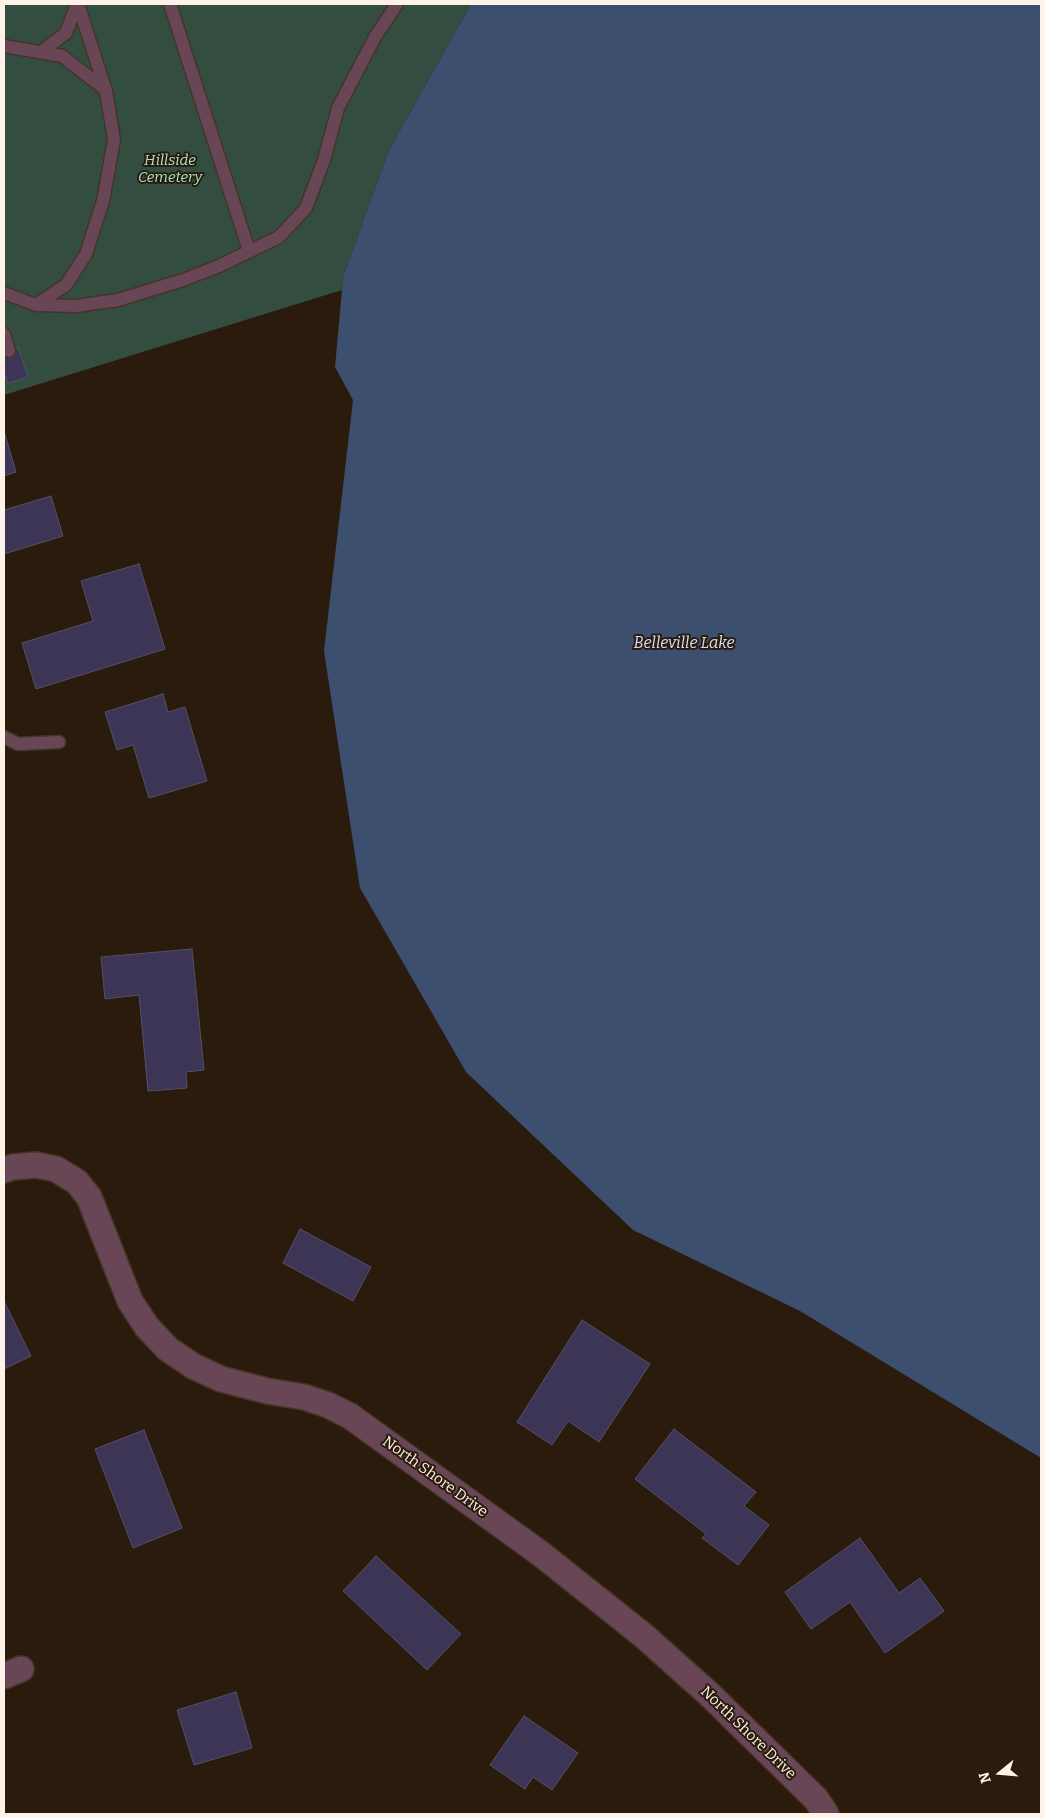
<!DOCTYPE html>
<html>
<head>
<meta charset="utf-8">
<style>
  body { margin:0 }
  #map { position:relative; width:1045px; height:1818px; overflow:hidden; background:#2b1b0d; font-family:Bitter,serif }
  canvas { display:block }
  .frame { position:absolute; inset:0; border:5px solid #fef2e9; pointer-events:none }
  .north { position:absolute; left:975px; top:1748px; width:50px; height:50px; -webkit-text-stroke:4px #2b1b0d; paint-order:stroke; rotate:253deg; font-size:14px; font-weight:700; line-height:20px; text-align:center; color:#fef2e9 }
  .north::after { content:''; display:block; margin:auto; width:18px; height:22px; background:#fef2e9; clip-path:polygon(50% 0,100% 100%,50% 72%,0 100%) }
</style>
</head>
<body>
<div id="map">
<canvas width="1045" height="1818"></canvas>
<div class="frame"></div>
<div class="north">N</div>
</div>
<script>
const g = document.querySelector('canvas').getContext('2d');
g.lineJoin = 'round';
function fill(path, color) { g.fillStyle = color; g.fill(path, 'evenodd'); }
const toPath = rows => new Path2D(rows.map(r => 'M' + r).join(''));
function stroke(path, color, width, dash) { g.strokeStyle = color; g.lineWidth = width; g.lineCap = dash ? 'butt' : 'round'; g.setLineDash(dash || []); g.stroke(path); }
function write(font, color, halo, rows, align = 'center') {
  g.font = font + ' Bitter,serif'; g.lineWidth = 4; g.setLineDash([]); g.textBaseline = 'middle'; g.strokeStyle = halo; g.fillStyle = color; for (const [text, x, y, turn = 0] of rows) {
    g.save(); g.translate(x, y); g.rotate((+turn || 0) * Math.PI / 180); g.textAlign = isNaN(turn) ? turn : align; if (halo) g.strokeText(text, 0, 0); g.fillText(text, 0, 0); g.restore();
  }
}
fill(toPath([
  [4,4,471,4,389,150,344,274,342,290,4,395]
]), '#334e40');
fill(toPath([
  [471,4,1041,4,1041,1458,800,1311,633,1230,466,1072,360,888,324,651,353,400,335,367,342,290,344,274,389,150]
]), '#3c4f6e');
const building = toPath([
  [18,348,28,377,8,383,4,372,4,352,18,348],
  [4,431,16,472,4,476,4,431],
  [51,496,63,536,4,554,4,510,51,496],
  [139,564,165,649,36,689,22,643,93,621,81,581,139,564],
  [163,694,168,712,185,707,207,781,149,798,133,745,117,750,105,712,163,694],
  [192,949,204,1070,186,1072,187,1088,148,1091,139,995,105,999,101,957,192,949],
  [300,1229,371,1267,353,1301,283,1263,300,1229],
  [4,1301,31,1356,4,1369,4,1301],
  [582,1320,650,1364,599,1442,568,1421,552,1445,517,1422,582,1320],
  [674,1429,756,1492,744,1506,769,1525,738,1565,702,1538,706,1534,635,1479,674,1429],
  [144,1430,182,1528,133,1548,95,1449,144,1430],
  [860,1538,899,1593,920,1578,944,1611,885,1653,850,1602,811,1629,785,1592,860,1538],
  [376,1556,461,1634,427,1670,343,1591,376,1556],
  [236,1692,252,1748,194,1765,177,1710,236,1692],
  [524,1716,578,1753,552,1790,533,1777,525,1789,490,1765,524,1716]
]);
fill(building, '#3c3556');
stroke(building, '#545066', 1);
const lane = toPath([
  [170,4,249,251],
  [4,46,62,56,106,90],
  [41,52,66,33,77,4],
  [4,293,36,305,76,306,118,300,183,280,219,266,279,237,306,208,324,160,338,108,375,37,397,4],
  [36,305,66,285,86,254,103,201,114,140,106,91,78,4],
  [4,334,9,351],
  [4,737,18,744,59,742]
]);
const street = toPath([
  [4,1170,13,1167,36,1165,56,1169,77,1182,89,1197,130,1301,147,1327,168,1349,193,1366,221,1379,267,1391,304,1397,328,1405,350,1416,541,1554,644,1636,710,1695,816,1799,826,1814],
  [4,1676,21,1669]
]);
stroke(lane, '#443527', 15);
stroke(street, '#443527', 28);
stroke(lane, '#694655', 12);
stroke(street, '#694655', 25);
write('italic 15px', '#a0e6c1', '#2b1b0d', [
  ["Hillside",170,161],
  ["Cemetery",170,178]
]);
write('15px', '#fef2e9', '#2b1b0d', [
  ["North Shore Drive",435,1477,36],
  ["North Shore Drive",748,1733,44]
]);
write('italic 16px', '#d2e0f7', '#2b1b0d', [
  ["Belleville Lake",684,644]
]);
</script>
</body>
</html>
